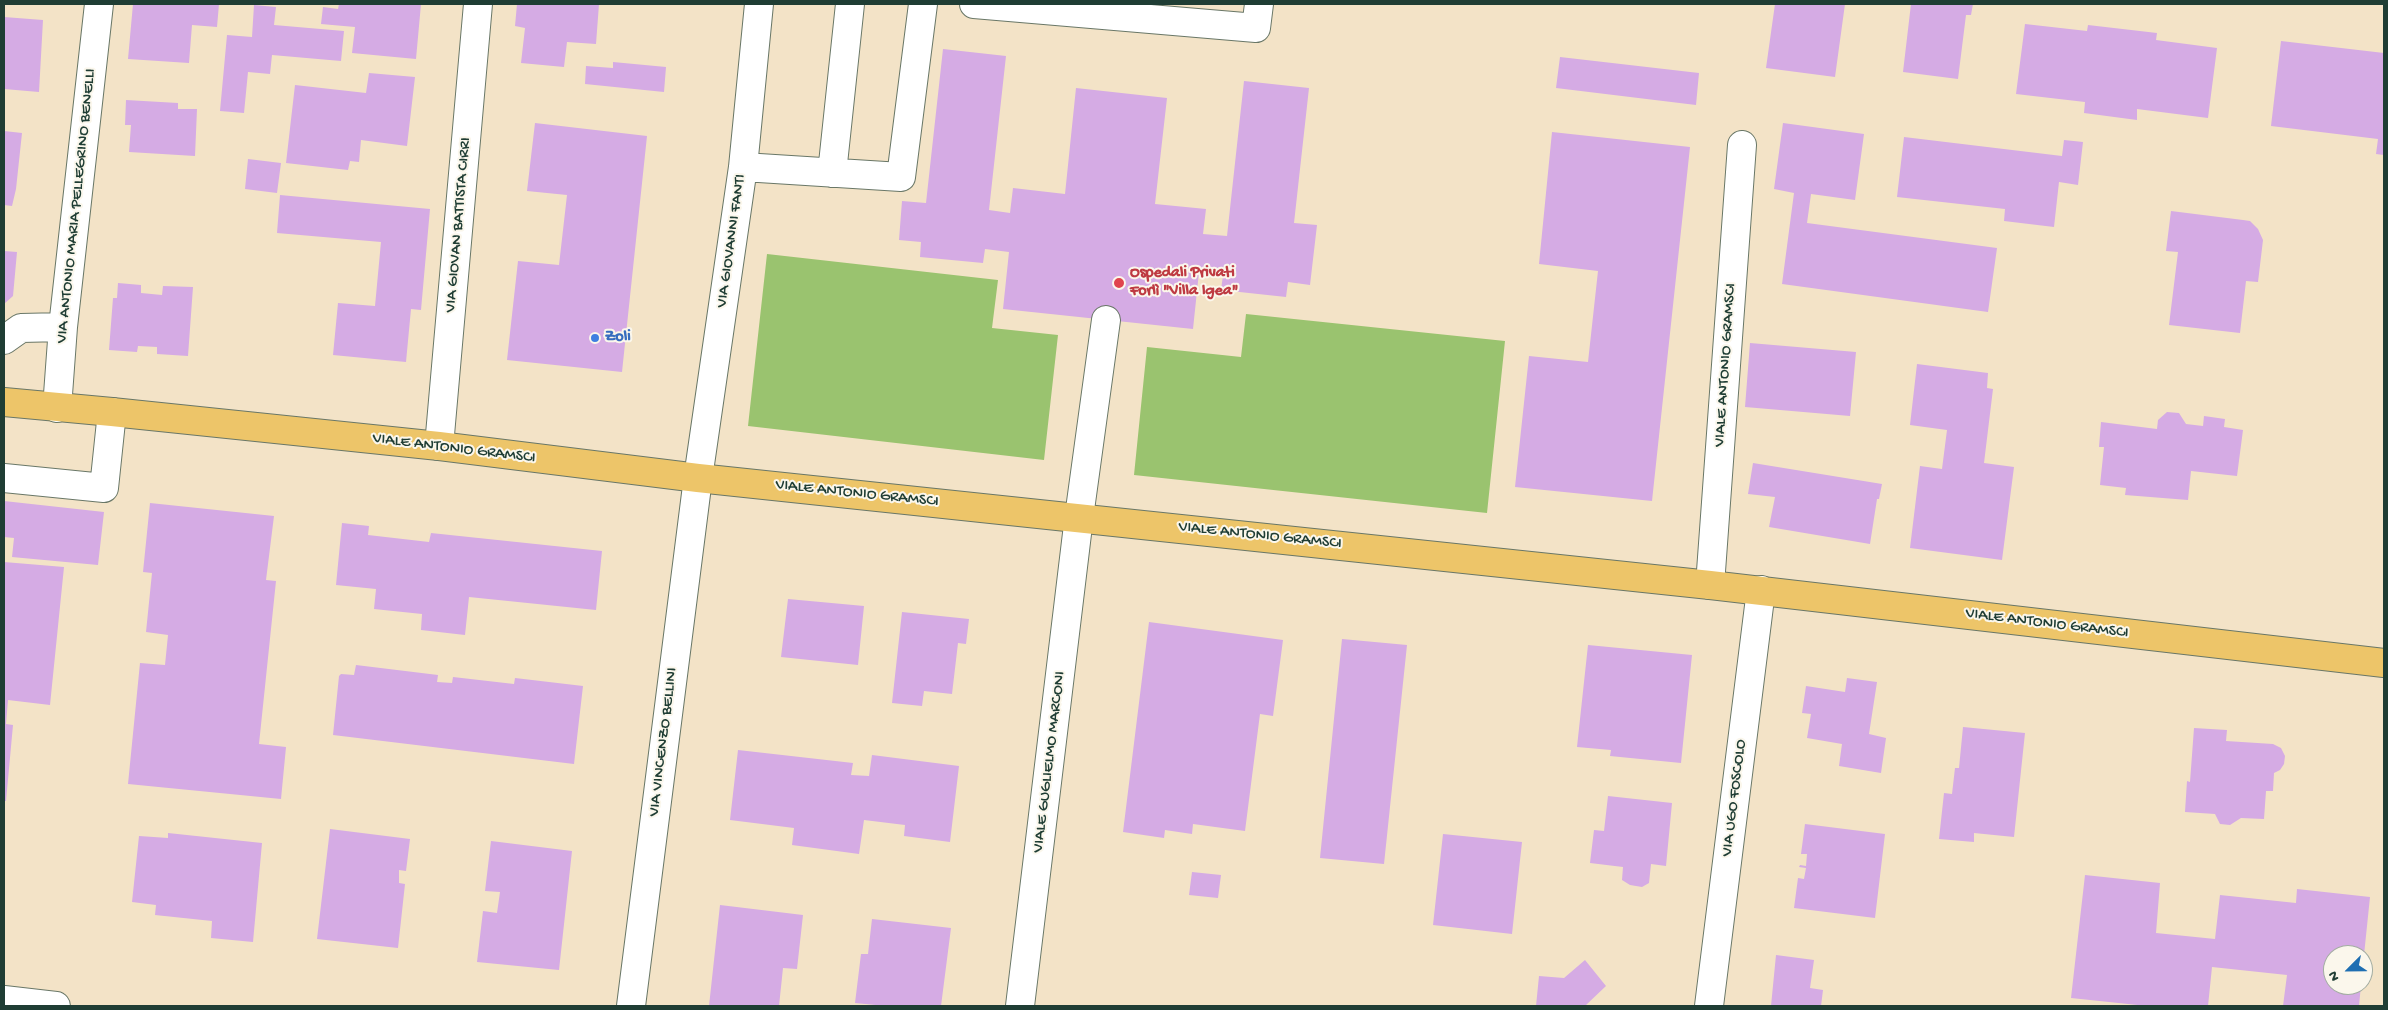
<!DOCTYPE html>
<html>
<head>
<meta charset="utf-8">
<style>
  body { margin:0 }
  #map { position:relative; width:2388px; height:1010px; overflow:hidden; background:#f3e3c7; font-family:"Gochi Hand",sans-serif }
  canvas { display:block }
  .frame { position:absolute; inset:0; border:5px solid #1f3d34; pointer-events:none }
  .north { position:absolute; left:2323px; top:945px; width:50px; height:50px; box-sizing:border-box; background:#fbf7ec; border:1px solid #a3ada2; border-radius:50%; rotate:247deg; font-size:14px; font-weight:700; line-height:20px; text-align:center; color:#1f3d34 }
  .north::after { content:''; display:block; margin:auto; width:18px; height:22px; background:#1f6fb2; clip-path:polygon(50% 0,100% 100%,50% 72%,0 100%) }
</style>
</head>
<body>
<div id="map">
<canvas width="2388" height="1010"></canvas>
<div class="frame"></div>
<div class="north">N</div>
</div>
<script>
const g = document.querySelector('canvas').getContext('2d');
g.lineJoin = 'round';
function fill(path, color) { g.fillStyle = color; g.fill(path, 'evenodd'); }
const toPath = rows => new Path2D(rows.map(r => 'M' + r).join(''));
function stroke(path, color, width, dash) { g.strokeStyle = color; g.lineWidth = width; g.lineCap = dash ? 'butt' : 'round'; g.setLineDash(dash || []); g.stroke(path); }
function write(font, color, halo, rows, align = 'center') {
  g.font = font + ' "Gochi Hand",sans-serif'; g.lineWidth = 4; g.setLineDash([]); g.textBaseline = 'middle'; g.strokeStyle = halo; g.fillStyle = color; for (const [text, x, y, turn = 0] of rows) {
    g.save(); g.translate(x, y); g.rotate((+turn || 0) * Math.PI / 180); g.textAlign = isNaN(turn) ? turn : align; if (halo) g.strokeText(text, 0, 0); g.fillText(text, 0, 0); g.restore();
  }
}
fill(toPath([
  [767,254,998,280,992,328,1058,335,1044,460,748,426],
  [1246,314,1505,341,1487,513,1134,475,1147,347,1241,357]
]), '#9ac36f');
fill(toPath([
  [133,4,219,4,217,27,192,25,189,63,128,59],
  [339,4,421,4,416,59,352,53,355,27,321,24,323,7,338,9],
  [517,4,599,4,596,44,567,42,564,67,521,63,525,28,515,26],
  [1775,4,1845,4,1835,77,1766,68],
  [1911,4,1973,4,1971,15,1966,15,1958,79,1903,72],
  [254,5,276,7,274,25,344,31,341,61,272,55,270,74,248,72,244,113,220,111,227,35,252,37],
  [4,17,43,20,39,92,4,89],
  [2025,24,2087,31,2088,25,2157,33,2156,40,2217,48,2208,118,2137,109,2137,120,2084,113,2085,102,2016,94],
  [2281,41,2384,53,2384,155,2376,154,2378,139,2271,126],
  [943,49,1006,56,989,210,1010,213,1013,188,1065,194,1076,88,1167,98,1155,204,1206,209,1203,234,1227,236,1244,81,1309,88,1294,223,1317,225,1310,285,1288,282,1286,297,1221,290,1223,275,1199,272,1193,329,1003,309,1009,252,985,249,983,263,920,257,921,242,899,240,902,201,926,203],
  [1560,57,1699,73,1696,105,1556,88],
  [613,62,666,67,664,92,585,84,586,66,613,68],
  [369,73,415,77,407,146,361,140,359,162,350,161,348,170,286,163,295,85,366,93],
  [126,100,178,103,178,109,197,109,195,156,129,152,131,125,125,125],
  [535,123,647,136,622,372,507,360,518,261,559,265,567,195,527,191],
  [1783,123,1864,134,1855,200,1811,194,1807,223,1997,248,1988,312,1782,284,1794,193,1774,189],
  [4,131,22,133,16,189,12,206,4,205],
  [1552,132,1690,147,1652,501,1515,487,1529,356,1588,362,1598,271,1539,264],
  [1904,137,2062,156,2064,140,2083,142,2078,185,2059,182,2054,227,2004,221,2005,209,1897,197],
  [248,159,281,163,277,193,245,189],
  [280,195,430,209,421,310,411,309,406,362,333,355,338,303,375,306,381,242,277,233],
  [2171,211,2243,220,2250,221,2258,229,2263,240,2258,282,2246,281,2240,333,2169,325,2178,252,2166,251],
  [4,251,17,252,13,296,4,304],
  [118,283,141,285,141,293,162,295,163,286,193,287,188,356,157,354,157,347,138,346,137,352,109,350,113,298,117,298],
  [1750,343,1856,352,1850,416,1745,407],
  [1917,364,1988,373,1987,388,1993,389,1984,463,2014,467,2002,560,1910,548,1920,466,1942,469,1947,430,1910,425],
  [2167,412,2179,413,2186,424,2203,426,2204,416,2225,419,2224,427,2243,430,2237,476,2191,471,2188,500,2125,495,2126,488,2100,485,2104,447,2099,447,2101,422,2157,429,2158,420],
  [1753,463,1882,484,1879,499,1877,499,1870,544,1769,527,1775,497,1748,494],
  [4,501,104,512,98,565,12,557,14,538,4,537],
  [150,503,274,516,266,580,276,581,259,744,286,747,281,799,128,784,140,663,165,665,168,635,146,632,152,573,143,572],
  [342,523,369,526,368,535,429,542,431,533,602,551,596,610,469,597,465,635,421,630,422,614,374,609,376,589,336,585],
  [4,562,64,567,50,705,8,700,6,724,13,725,6,801,4,801],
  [788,599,864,606,858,665,781,657],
  [902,612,969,619,966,644,958,643,952,694,924,691,922,706,892,703],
  [1149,622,1283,640,1273,716,1260,714,1245,831,1193,824,1192,834,1165,830,1164,838,1123,832],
  [1342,639,1407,645,1384,864,1320,858],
  [1588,645,1692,655,1681,763,1610,756,1611,750,1577,747],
  [356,665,438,675,437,682,452,683,453,677,514,684,515,678,583,686,574,764,333,735,339,676,341,674,354,675],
  [1847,678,1877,682,1869,734,1886,738,1881,773,1839,766,1842,744,1807,738,1811,714,1802,713,1806,686,1845,692],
  [1963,727,2025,733,2014,837,1974,833,1974,842,1939,839,1944,793,1952,794,1955,768,1959,768],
  [2194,728,2227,730,2226,741,2273,744,2281,748,2285,756,2284,764,2280,770,2274,773,2273,791,2266,791,2264,819,2241,818,2230,825,2220,824,2215,814,2185,812,2187,781,2190,782],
  [738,750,853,763,851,775,869,776,872,755,959,766,950,842,904,836,905,825,864,820,859,854,792,845,794,828,730,820],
  [1608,796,1672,803,1666,866,1651,864,1649,883,1642,887,1630,885,1622,880,1623,867,1590,863,1594,830,1604,831],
  [1805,824,1885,834,1875,918,1794,908,1798,878,1804,879,1806,868,1799,867,1800,865,1806,866,1807,854,1801,854],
  [330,829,410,839,406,871,399,870,399,883,405,884,398,948,317,939],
  [168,833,262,843,253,942,211,938,212,921,155,915,156,905,132,902,139,836,168,838],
  [1443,834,1522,842,1512,934,1433,925],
  [491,841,572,851,559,970,477,962,483,911,497,913,500,892,485,891],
  [1192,872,1221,875,1218,898,1189,895],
  [2085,875,2160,883,2156,933,2215,939,2220,895,2296,903,2297,889,2370,897,2364,955,2333,955,2333,985,2361,985,2359,1006,2283,1006,2287,975,2212,967,2208,1006,2147,1006,2071,998],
  [720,905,803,915,797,969,783,968,779,1006,709,1006],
  [872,919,951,928,941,1006,886,1006,855,1003,861,954,868,954],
  [1776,955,1814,960,1810,988,1823,990,1821,1006,1771,1006],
  [1585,960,1606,986,1586,1005,1587,1006,1536,1006,1539,976,1564,978]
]), '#d5abe4');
const minor = toPath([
  [974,4,1256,28,1259,4],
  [743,167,901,177,923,4],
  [832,173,850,4],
  [4,340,21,328,63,327],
  [57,408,63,327,99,4],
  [439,446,478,4],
  [4,478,104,488,112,412],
  [1710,585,1742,145],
  [4,1000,56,1006],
  [631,1006,698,478,743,167,759,4],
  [1020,1006,1079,517,1106,320],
  [1709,1006,1761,590]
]);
const major = toPath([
  [4,402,112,412,439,446,698,478,1710,585,2384,663]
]);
stroke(minor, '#697767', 30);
stroke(major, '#697767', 30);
stroke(minor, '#fff', 28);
stroke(major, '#edc569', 28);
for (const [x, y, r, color] of [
  [1119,283,6,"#e0444e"],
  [595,338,5,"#3f7fe0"]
]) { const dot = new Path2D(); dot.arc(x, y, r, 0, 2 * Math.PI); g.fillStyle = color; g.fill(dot); stroke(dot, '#fbf7ec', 2); }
write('16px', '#1f3d34', '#fbf7ec', [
  ["VIA ANTONIO MARIA PELLEGRINO BENELLI",77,206,-84],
  ["VIA GIOVAN BATTISTA CIRRI",459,225,-85],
  ["VIA GIOVANNI FANTI",732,241,-82],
  ["VIALE ANTONIO GRAMSCI",1726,365,-86],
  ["VIALE ANTONIO GRAMSCI",454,449,7],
  ["VIALE ANTONIO GRAMSCI",857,494,6],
  ["VIALE ANTONIO GRAMSCI",1260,536,6],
  ["VIALE ANTONIO GRAMSCI",2047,624,7],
  ["VIA VINCENZO BELLINI",664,742,-83],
  ["VIALE GUGLIELMO MARCONI",1050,762,-83],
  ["VIA UGO FOSCOLO",1735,798,-83]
]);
write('bold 16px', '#be3a42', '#fbf7ec', [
  ["Ospedali Privati",1130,274],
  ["Forlì \"Villa Igea\"",1130,292]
], 'left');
write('bold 16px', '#366cbe', '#fbf7ec', [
  ["Zoli",605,338]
], 'left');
</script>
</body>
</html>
